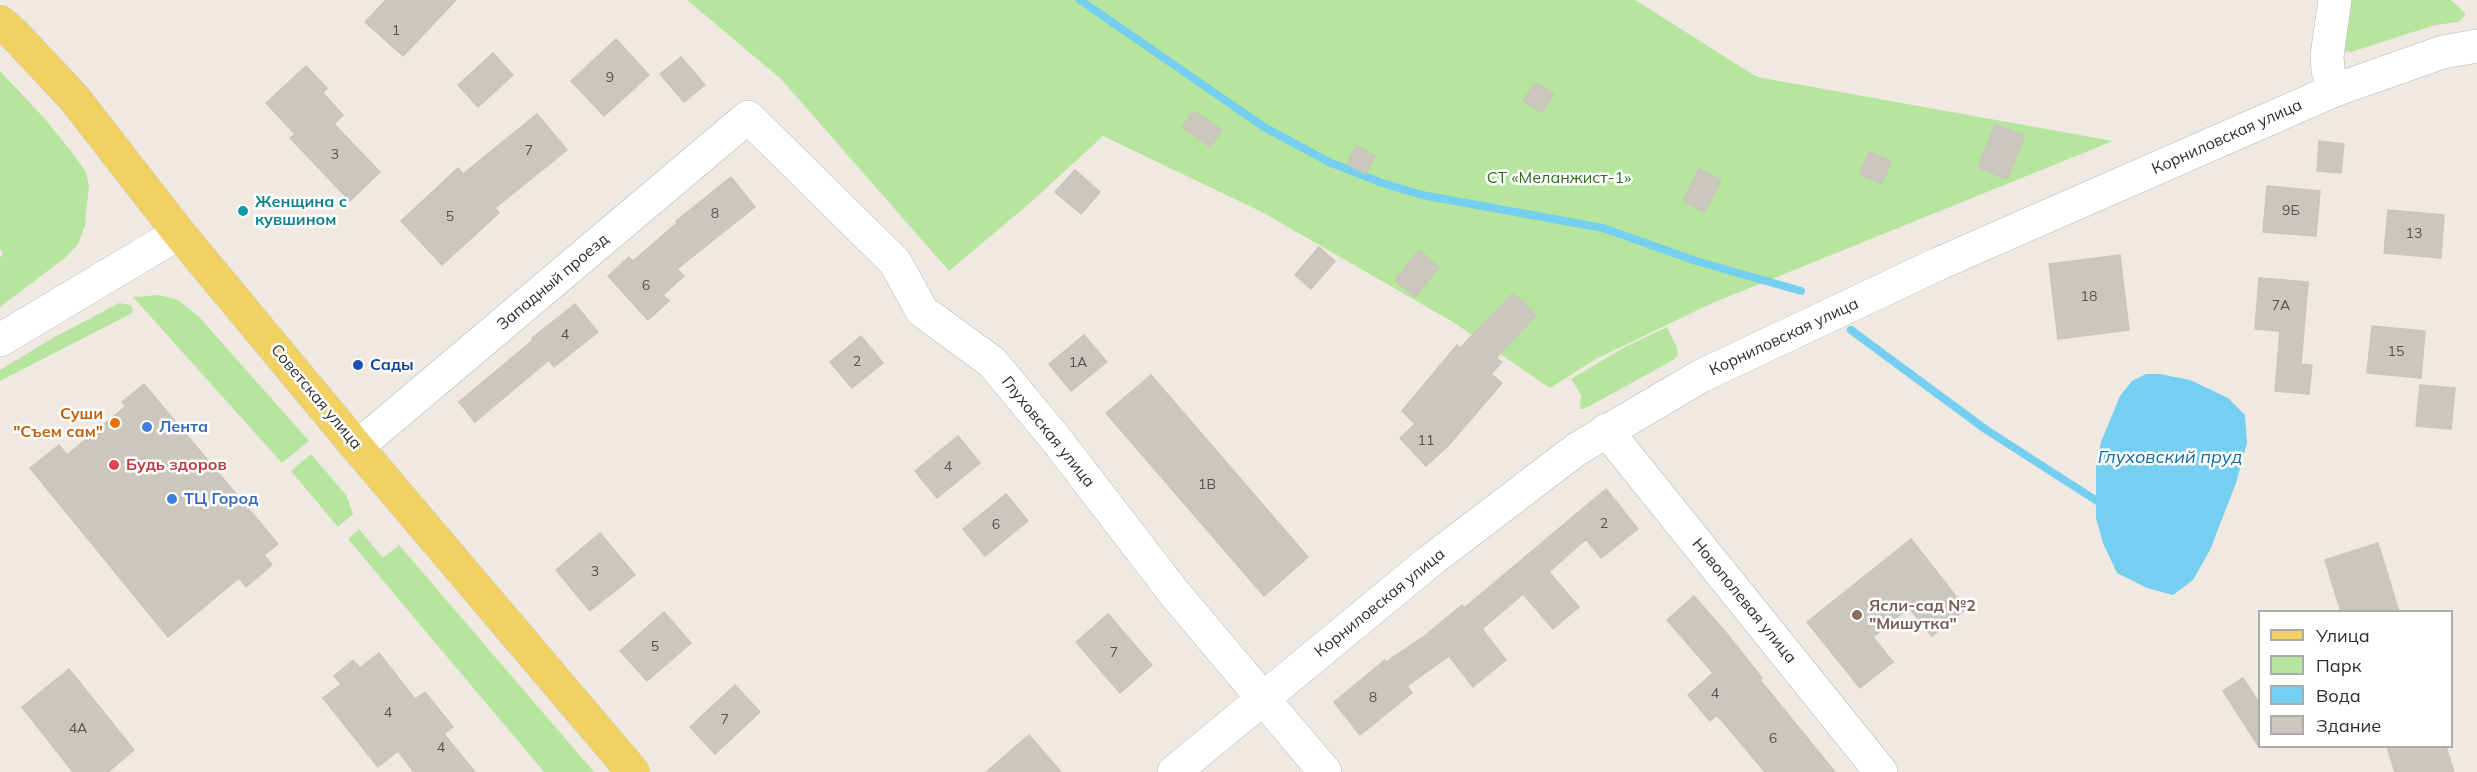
<!DOCTYPE html>
<html>
<head>
<meta charset="utf-8">
<style>
  body { margin:0 }
  #map { position:relative; width:2477px; height:772px; overflow:hidden; background:#efe9e1; font-family:Mulish,sans-serif }
  canvas { display:block }
  .legend { position:absolute; left:2258px; top:610px; width:195px; height:138px; box-sizing:border-box; background:#fff; border:2px solid #ababab; margin:0; padding:8px 10px; list-style:none; font-size:18px; color:#2e2e2e }
  .legend li { display:flex; align-items:center; gap:12px; height:30px }
  .legend b { width:30px; border:2px solid #ababab }
</style>
</head>
<body>
<div id="map">
<canvas width="2477" height="772"></canvas>
<ul class="legend">
<li><b style="height:8px;background:#f2d163"></b>Улица</li>
<li><b style="height:16px;background:#b6e59e"></b>Парк</li>
<li><b style="height:16px;background:#75cff0"></b>Вода</li>
<li><b style="height:16px;background:#cbc7bf"></b>Здание</li>
</ul>
</div>
<script>
const g = document.querySelector('canvas').getContext('2d');
g.lineJoin = 'round';
function fill(path, color) { g.fillStyle = color; g.fill(path, 'evenodd'); }
const toPath = rows => new Path2D(rows.map(r => 'M' + r).join(''));
function stroke(path, color, width, dash) { g.strokeStyle = color; g.lineWidth = width; g.lineCap = dash ? 'butt' : 'round'; g.setLineDash(dash || []); g.stroke(path); }
function write(font, color, halo, rows, align = 'center') {
  g.font = font + ' Mulish,sans-serif'; g.lineWidth = 5; g.setLineDash([]); g.textBaseline = 'middle'; g.strokeStyle = halo; g.fillStyle = color; for (const [text, x, y, turn = 0] of rows) {
    g.save(); g.translate(x, y); g.rotate((+turn || 0) * Math.PI / 180); g.textAlign = isNaN(turn) ? turn : align; if (halo) g.strokeText(text, 0, 0); g.fillText(text, 0, 0); g.restore();
  }
}
fill(toPath([
  [687,0,1635,0,1757,77,2113,141,1710,304,1596,359,1550,388,1453,322,1262,212,1103,136,1031,202,949,271,781,79],
  [2349,0,2451,0,2466,14,2459,22,2435,25,2351,52,2342,51],
  [0,71,44,118,75,156,86,173,89,185,85,225,78,244,66,257,0,307,0,258,3,252,0,250],
  [159,295,178,300,200,318,309,441,282,463,133,297],
  [119,303,130,305,133,310,132,313,0,381,0,370,53,338],
  [1667,327,1677,348,1678,354,1675,359,1584,409,1580,409,1581,395,1571,379,1625,347],
  [311,454,346,495,353,514,338,527,291,471],
  [359,529,383,558,399,545,594,772,544,772,348,539]
]), '#b6e59e');
fill(toPath([
  [2146,374,2160,374,2190,380,2228,398,2245,415,2247,443,2236,483,2210,550,2193,580,2173,595,2147,588,2117,573,2103,543,2096,518,2096,466,2101,442,2120,396,2132,381]
]), '#75cff0');
stroke(toPath([
  [1080,0,1264,127,1329,162,1382,183,1422,195,1603,228,1696,261,1801,291],
  [1851,330,1985,429,2097,501]
]), '#75cff0', 8);
const building = toPath([
  [386,0,456,0,403,56,365,22,386,0],
  [616,39,649,75,604,116,571,81,616,39],
  [493,53,513,75,478,107,458,85,493,53],
  [681,57,705,85,684,102,660,74,681,57],
  [306,66,327,88,323,93,343,115,334,124,380,172,350,201,290,138,295,134,266,103,306,66],
  [1535,83,1554,94,1542,112,1523,101,1535,83],
  [1194,111,1222,130,1210,147,1182,127,1194,111],
  [537,114,567,150,495,208,499,213,442,265,401,221,458,168,463,174,537,114],
  [1995,124,2025,136,2007,179,1978,167,1995,124],
  [2319,141,2344,144,2341,173,2317,171,2319,141],
  [1356,146,1375,156,1366,174,1347,164,1356,146],
  [1869,152,1891,161,1882,184,1860,174,1869,152],
  [1699,169,1721,180,1705,212,1683,201,1699,169],
  [1075,170,1100,192,1081,214,1055,192,1075,170],
  [731,177,755,207,677,269,684,276,663,295,669,301,648,320,608,276,629,257,633,261,677,223,676,221,731,177],
  [2267,186,2320,191,2316,236,2263,232,2267,186],
  [2388,210,2444,215,2441,258,2384,253,2388,210],
  [1319,247,1335,261,1311,289,1295,275,1319,247],
  [1419,250,1439,267,1415,297,1395,280,1419,250],
  [2120,255,2129,330,2058,339,2049,264,2120,255],
  [2259,278,2308,282,2301,364,2312,365,2309,394,2275,391,2280,331,2255,329,2259,278],
  [1513,293,1536,315,1496,358,1502,362,1491,374,1502,383,1448,446,1426,466,1400,438,1415,424,1402,411,1457,345,1460,348,1513,293],
  [575,304,598,332,554,367,549,360,475,422,459,402,533,340,532,338,575,304],
  [2372,326,2425,331,2421,378,2367,373,2372,326],
  [1084,335,1107,362,1071,391,1049,364,1084,335],
  [861,336,883,363,852,388,830,362,861,336],
  [1151,375,1308,557,1264,596,1106,413,1151,375],
  [144,384,278,544,264,555,272,565,246,587,239,578,168,637,30,468,59,445,67,455,126,406,122,402,144,384],
  [2420,385,2455,388,2451,429,2416,426,2420,385],
  [958,436,980,463,937,498,915,471,958,436],
  [1606,489,1638,529,1601,558,1586,539,1549,572,1579,607,1553,629,1523,594,1482,629,1506,660,1473,687,1449,656,1407,686,1412,693,1360,735,1334,702,1385,660,1386,662,1427,634,1462,605,1464,608,1606,489],
  [1006,494,1028,521,985,556,963,529,1006,494],
  [600,533,635,575,590,611,556,570,600,533],
  [1911,539,1966,609,1932,636,1909,608,1873,637,1893,662,1860,688,1807,622,1911,539],
  [2378,543,2399,612,2341,612,2325,560,2378,543],
  [1694,596,1728,635,1762,678,1760,680,1835,772,1765,772,1717,715,1710,721,1688,695,1713,673,1667,620,1694,596],
  [664,612,691,643,647,681,620,651,664,612],
  [1108,614,1152,665,1120,693,1076,642,1108,614],
  [379,653,415,699,425,692,453,727,444,734,475,772,414,772,398,751,378,767,323,698,341,684,334,676,353,660,360,668,379,653],
  [69,669,134,750,108,772,73,772,22,707,69,669],
  [2243,678,2259,703,2259,747,2223,691,2243,678],
  [735,685,760,712,715,754,690,727,735,685],
  [1029,735,1061,772,986,772,1029,735],
  [2387,747,2446,747,2454,772,2395,772,2387,747]
]);
fill(building, '#cbc7bf');
stroke(building, '#cbc5ba', 1.5);
const minor = toPath([
  [2335,90,2328,71,2327,56,2335,0],
  [0,340,179,233],
  [1606,430,1881,772],
  [357,447,748,117,895,262,922,311,992,362,1055,438,1175,594,1325,772],
  [1174,772,1430,561,1577,449,1701,376,1938,264,2335,90,2443,52,2477,46]
]);
const major = toPath([
  [0,22,12,32,74,98,179,233,357,447,633,772]
]);
stroke(minor, '#b4b7c1', 34);
stroke(major, '#c9c9c9', 34);
stroke(minor, '#fff', 33);
stroke(major, '#f2d163', 33);
for (const [x, y, r, color] of [
  [243,211,6,"#0f9aa8"],
  [358,365,6,"#1a4fb4"],
  [115,423,6,"#e8710a"],
  [147,427,6,"#3f7fe0"],
  [114,465,6,"#e0444e"],
  [172,499,6,"#3f7fe0"],
  [1857,615,6,"#8d6e63"]
]) { const dot = new Path2D(); dot.arc(x, y, r, 0, 2 * Math.PI); g.fillStyle = color; g.fill(dot); stroke(dot, '#fff', 2); }
write('14px', '#555452', null, [
  ["1",396,31],
  ["9",610,78],
  ["7",529,151],
  ["3",335,155],
  ["9Б",2291,211],
  ["8",715,214],
  ["5",450,217],
  ["13",2414,234],
  ["6",646,286],
  ["18",2089,297],
  ["7А",2281,306],
  ["4",565,335],
  ["15",2396,352],
  ["2",857,362],
  ["1А",1078,363],
  ["11",1426,441],
  ["4",948,467],
  ["1В",1207,485],
  ["2",1604,524],
  ["6",996,525],
  ["3",595,572],
  ["5",655,647],
  ["7",1114,653],
  ["4",1715,694],
  ["8",1373,698],
  ["4",388,713],
  ["7",725,720],
  ["4А",78,729],
  ["6",1773,739],
  ["4",441,748]
]);
write('16px', '#2e2e2e', '#fff', [
  ["Корниловская улица",2227,137,-24],
  ["Западный проезд",553,282,-40],
  ["Корниловская улица",1784,337,-25],
  ["Советская улица",316,397,50],
  ["Глуховская улица",1048,432,51],
  ["Новополевая улица",1744,601,51],
  ["Корниловская улица",1380,603,-39]
]);
write('16px', '#2c6e1b', '#fff', [
  ["СТ «Меланжист-1»",1559,178]
]);
write('bold 16px', '#0d838f', '#fff', [
  ["Женщина с",255,202],
  ["кувшином",255,220]
], 'left');
write('bold 16px', '#164399', '#fff', [
  ["Сады",370,365]
], 'left');
write('bold 16px', '#c56008', '#fff', [
  ["Суши",103,414],
  ["\"Съем сам\"",103,432]
], 'right');
write('bold 16px', '#366cbe', '#fff', [
  ["Лента",159,427],
  ["ТЦ Город",184,499]
], 'left');
write('bold 16px', '#be3a42', '#fff', [
  ["Будь здоров",126,465]
], 'left');
write('bold 16px', '#785e54', '#fff', [
  ["Ясли-сад №2",1869,606],
  ["\"Мишутка\"",1869,624]
], 'left');
write('italic 18px', '#0d6fa3', '#fff', [
  ["Глуховский пруд",2170,458]
]);
</script>
</body>
</html>
